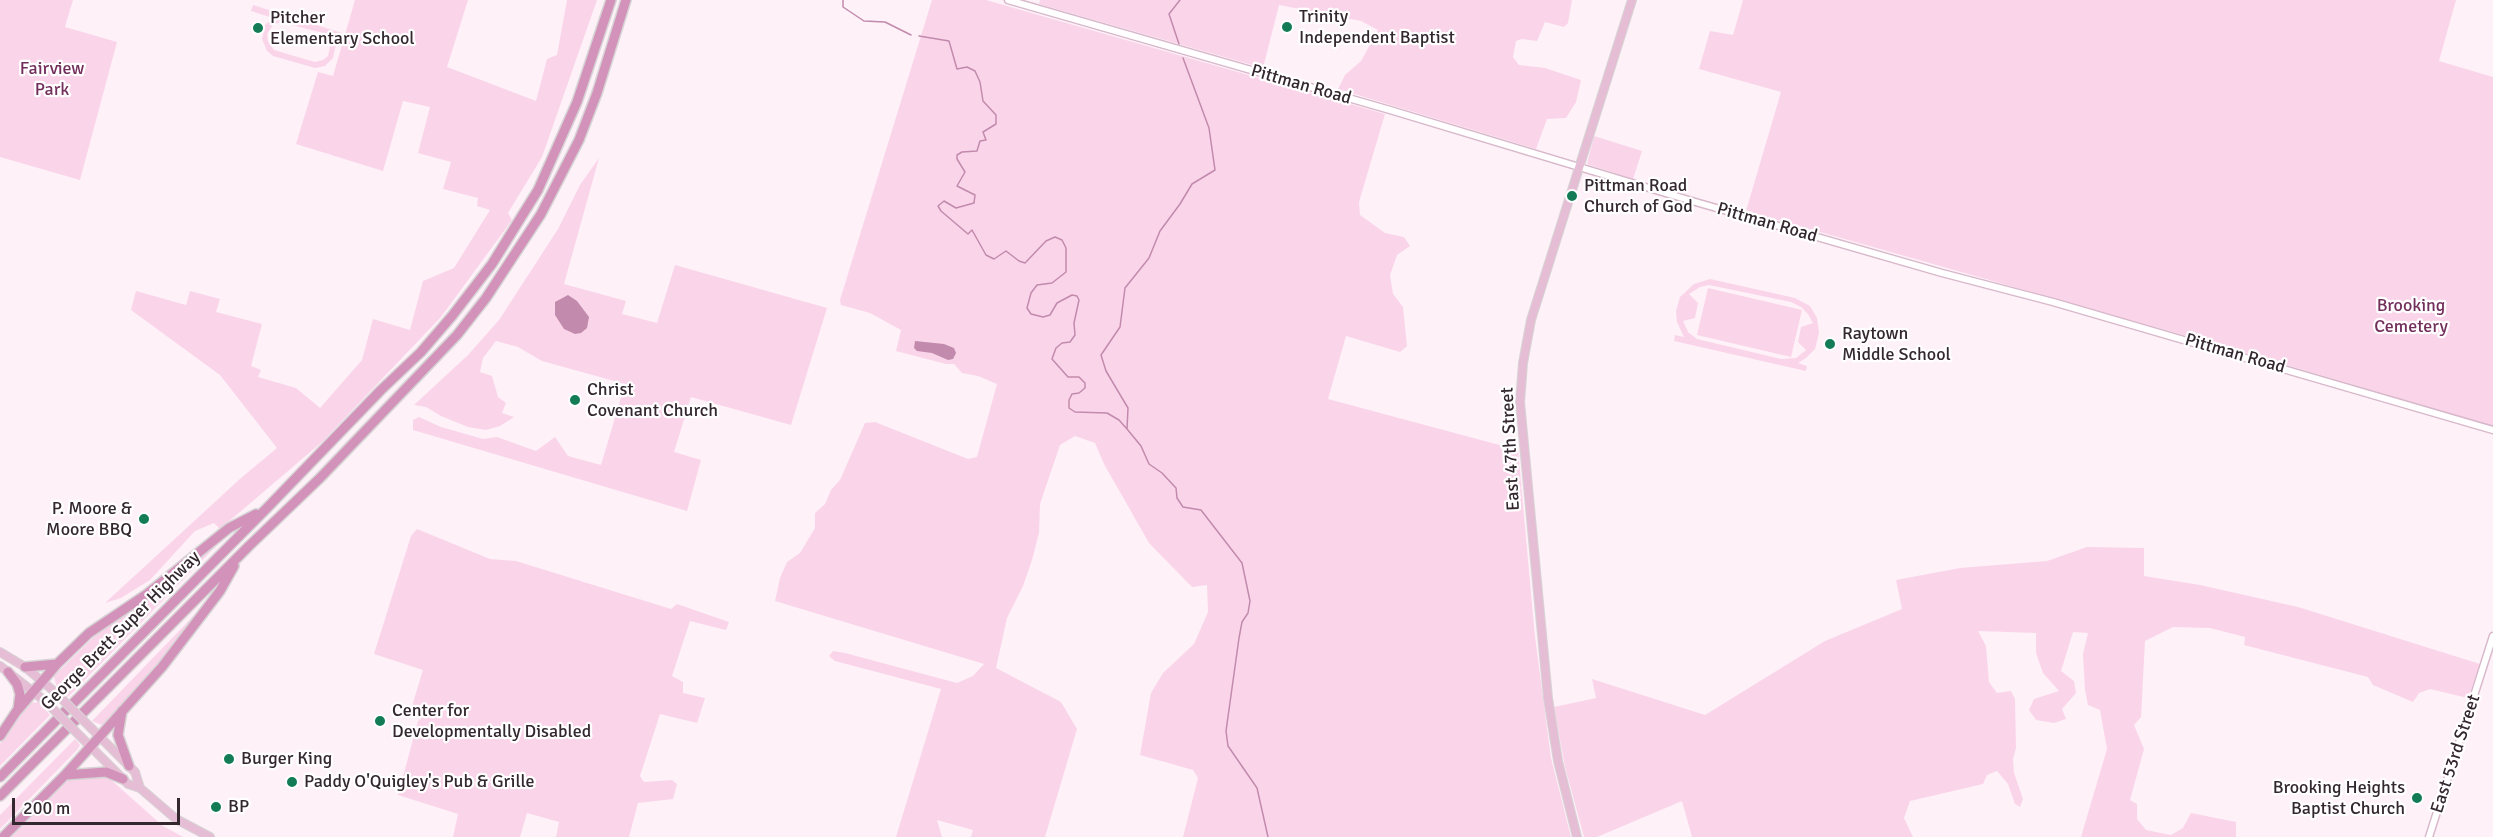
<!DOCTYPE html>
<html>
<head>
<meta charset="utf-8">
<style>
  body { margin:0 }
  #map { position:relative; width:2493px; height:837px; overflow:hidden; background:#fef1f8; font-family:Signika,sans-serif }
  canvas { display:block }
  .scale { position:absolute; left:12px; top:798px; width:168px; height:27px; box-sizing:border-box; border:3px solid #34282f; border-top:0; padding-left:8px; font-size:18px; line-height:21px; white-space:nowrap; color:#34282f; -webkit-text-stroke:4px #fff; paint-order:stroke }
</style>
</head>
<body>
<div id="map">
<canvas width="2493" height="837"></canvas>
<div class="scale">200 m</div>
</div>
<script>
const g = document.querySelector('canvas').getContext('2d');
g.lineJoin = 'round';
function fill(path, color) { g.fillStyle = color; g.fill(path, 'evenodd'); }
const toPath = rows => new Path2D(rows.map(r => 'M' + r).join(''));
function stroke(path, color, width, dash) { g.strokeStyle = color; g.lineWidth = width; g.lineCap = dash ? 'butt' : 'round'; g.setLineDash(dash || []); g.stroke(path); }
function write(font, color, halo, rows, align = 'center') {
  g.font = font + ' Signika,sans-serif'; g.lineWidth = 4.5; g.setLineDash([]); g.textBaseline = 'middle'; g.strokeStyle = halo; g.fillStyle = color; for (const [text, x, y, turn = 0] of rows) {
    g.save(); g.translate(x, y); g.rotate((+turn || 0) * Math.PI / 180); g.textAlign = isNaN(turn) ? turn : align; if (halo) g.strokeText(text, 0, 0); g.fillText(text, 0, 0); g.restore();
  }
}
fill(toPath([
  [0,0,73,0,65,27,117,42,80,180,0,157],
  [355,0,468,0,447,67,536,101,547,59,557,55,567,0,597,0,542,157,508,213,512,220,441,317,322,442,220,529,214,523,195,531,150,580,121,598,105,603,241,478,277,448,220,375,131,310,136,291,186,305,190,291,220,299,216,312,262,324,251,366,261,370,258,377,296,388,320,408,362,360,373,319,410,330,423,281,454,268,490,210,477,206,478,198,443,189,451,162,418,153,430,107,403,101,383,171,296,144,318,72,333,76],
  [932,0,986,0,1385,114,1359,202,1360,215,1385,233,1404,237,1410,246,1397,255,1390,275,1393,294,1403,307,1407,346,1400,352,1346,336,1328,399,1518,450,1535,637,1551,758,1571,837,1183,837,1198,778,1193,770,1140,755,1151,693,1163,673,1194,644,1208,612,1207,585,1192,587,1149,543,1104,464,1095,443,1075,436,1060,445,1040,504,1039,533,1032,560,1023,586,1007,618,996,668,1061,702,1077,729,1045,837,971,837,973,830,937,820,942,837,896,837,941,689,835,661,829,656,833,651,845,653,957,683,973,676,984,664,775,601,780,578,787,562,800,553,815,528,815,513,825,504,831,490,840,480,865,423,875,422,968,459,977,457,997,384,978,376,962,373,954,364,946,364,896,351,901,330,870,313,841,305,840,300],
  [1040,0,1572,0,1568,23,1564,27,1545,22,1537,41,1522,39,1516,41,1513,57,1519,65,1545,68,1581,80,1576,102,1566,118,1547,119,1536,149,1338,89,1345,75,1361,61,1378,30,1361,21,1279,5,1263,68,1039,4],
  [1743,0,2456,0,2439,61,2493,77,2493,426,2243,352,1746,211,1781,92,1699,69,1710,31,1733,35],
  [253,5,342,33,340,38,334,37,336,45,333,58,325,66,315,68,273,56,267,51,262,39,265,25,273,18,251,11],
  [280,22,323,33,331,42,328,56,323,60,315,62,274,50,268,41,267,34,273,25],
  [1594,136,1642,151,1633,179,1587,164],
  [599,158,564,284,626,301,622,314,657,323,675,265,827,308,791,425,691,397,674,452,701,460,687,511,413,430,413,420,419,417,441,427,483,439,497,437,536,451,555,437,568,456,601,465,625,384,542,361,518,347,496,341,483,358,480,372,492,376,498,397,506,403,502,413,514,417,500,426,486,430,468,427,441,416,426,407,414,405,468,355,499,320,558,229,580,185],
  [1710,279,1795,298,1810,306,1817,318,1819,333,1815,349,1806,358,1798,363,1807,366,1806,371,1674,341,1675,335,1684,337,1677,322,1676,311,1680,297,1694,284],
  [1709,285,1791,302,1801,307,1808,314,1813,323,1801,327,1798,342,1806,350,1796,358,1781,359,1697,339,1688,332,1683,321,1695,318,1698,303,1689,294,1700,287],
  [1708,288,1802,310,1791,357,1697,335],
  [417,529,490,559,516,561,671,609,677,604,729,622,726,630,690,621,672,676,683,682,683,693,705,698,697,723,660,714,640,776,644,782,672,780,677,784,673,799,638,803,629,837,556,837,559,822,527,813,520,837,453,837,458,814,398,795,418,721,421,719,412,706,423,670,374,654,411,536],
  [219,543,68,697,56,685,54,676,98,633],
  [2087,547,2144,548,2144,576,2200,585,2298,607,2480,664,2468,698,2430,689,2419,693,2413,702,2373,685,2368,677,2244,645,2245,637,2210,628,2173,627,2145,641,2141,717,2134,725,2144,749,2130,800,2137,804,2137,819,2146,830,2171,835,2183,828,2191,813,2236,822,2236,837,2081,837,2107,749,2100,710,2088,705,2085,690,2083,654,2088,633,2073,632,2061,671,2074,681,2076,693,2062,709,2066,719,2054,723,2036,720,2029,710,2034,699,2059,691,2043,673,2036,653,2036,633,1978,631,1986,646,1989,682,1997,693,2011,691,2015,699,2016,748,2013,759,2014,773,2023,799,2020,807,2015,804,2008,784,1997,771,1987,775,1983,784,1910,801,1904,818,1913,837,1692,837,1682,801,1597,837,1584,837,1565,767,1554,707,1596,698,1592,679,1705,715,1825,641,1902,609,1896,580,1960,568,2047,561],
  [207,602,161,665,102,725,92,721],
  [39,702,50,715,0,766,0,744,29,703],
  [75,739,80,745,77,750,0,829,0,815],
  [99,775,110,779,163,826,183,837,9,837,72,776]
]), '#fad5ea');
fill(toPath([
  [568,295,577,301,589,317,587,328,581,333,575,334,564,329,555,315,555,302],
  [915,341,944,344,954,348,956,353,953,359,948,360,932,353,917,351,914,348]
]), '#c28aac');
stroke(toPath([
  [843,0,843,7,864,21,885,22,911,35],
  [919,36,949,41,957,69,967,67,975,71,980,82,983,101,996,115,996,124,983,132,986,140,980,141,977,151,962,152,957,155,957,159,965,172,957,186,975,195,974,203,956,208,944,201,938,206,941,211,968,234,972,230,986,255,994,259,1006,251,1019,261,1025,263,1046,241,1055,237,1062,240,1066,248,1066,272,1052,283,1037,285,1031,293,1027,308,1031,314,1043,317,1050,315,1057,303,1072,295,1077,296,1079,300,1074,323,1075,335,1070,342,1062,343,1056,348,1052,359,1068,377,1079,377,1085,383,1085,388,1079,393,1072,394,1069,400,1069,408,1075,412,1107,413,1119,420,1127,429],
  [1179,44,1169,14,1180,0],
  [1183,58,1209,128,1215,170,1192,184,1180,204,1160,231,1149,258,1125,288,1120,327,1101,355,1106,371,1128,408,1127,429,1141,446,1149,464,1162,473,1176,488,1177,498,1183,507,1201,510,1242,563,1250,601,1248,613,1242,622,1239,638,1226,731,1228,746,1257,788,1268,837]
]), '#c28aac', 1.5);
const minor = toPath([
  [1008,0,1390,110,1692,201,1942,273,2053,302,2493,430],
  [2429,837,2493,636]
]);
const major = toPath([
  [0,652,25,667,55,692],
  [0,666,45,701],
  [92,729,135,772,140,788],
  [82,738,128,784,140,788,176,819,210,837],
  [1577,837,1558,761,1548,698,1520,402,1523,363,1531,320,1632,0]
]);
const highway = toPath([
  [25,667,57,664],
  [8,672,17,684,20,694,18,709],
  [122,711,118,735,129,766],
  [0,736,16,712,57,664,89,633,147,594,229,528,256,514],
  [65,775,106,772,123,779],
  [0,777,266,509,381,390,421,352,452,316,492,264,538,190,577,102,611,0],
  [0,796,249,546,320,478,457,335,486,298,541,214,579,140,597,93,626,0],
  [3,837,65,775,162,667,220,591,234,566]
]);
stroke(minor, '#d8b8ca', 9);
stroke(major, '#d6d4d5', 10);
stroke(highway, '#d6d4d5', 12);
stroke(minor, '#fff', 6);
stroke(major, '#e5bed5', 8);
stroke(highway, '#d392b9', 9);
const majorBridge = toPath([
  [55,692,92,729],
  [45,701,82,738]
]);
stroke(majorBridge, '#d6d4d5', 10, []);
stroke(majorBridge, '#e5bed5', 8);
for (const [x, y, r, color] of [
  [1287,27,6,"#137c57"],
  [258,28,6,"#137c57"],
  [1572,196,6,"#137c57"],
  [1830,344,6,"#137c57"],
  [575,400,6,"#137c57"],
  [144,519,6,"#137c57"],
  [380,721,6,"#137c57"],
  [229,759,6,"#137c57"],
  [292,782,6,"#137c57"],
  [2417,798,6,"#137c57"],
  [216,807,6,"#137c57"]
]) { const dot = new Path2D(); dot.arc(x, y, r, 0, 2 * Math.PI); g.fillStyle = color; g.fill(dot); stroke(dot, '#fff', 2); }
write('18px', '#34282f', '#fff', [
  ["Trinity",1299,17],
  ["Independent Baptist",1299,38],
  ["Pitcher",270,18],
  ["Elementary School",270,39],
  ["Pittman Road",1584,186],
  ["Church of God",1584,207],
  ["Raytown",1842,334],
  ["Middle School",1842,355],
  ["Christ",587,390],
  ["Covenant Church",587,411],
  ["P. Moore &",132,509,"right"],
  ["Moore BBQ",132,530,"right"],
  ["Center for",392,711],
  ["Developmentally Disabled",392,732],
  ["Burger King",241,759],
  ["Paddy O'Quigley's Pub & Grille",304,782],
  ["Brooking Heights",2405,788,"right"],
  ["Baptist Church",2405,809,"right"],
  ["BP",228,807]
], 'left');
write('18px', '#732f5c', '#fff', [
  ["Fairview",52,69],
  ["Park",52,90],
  ["Brooking",2411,306],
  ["Cemetery",2411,327]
]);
write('18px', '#34282f', '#fff', [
  ["Pittman Road",1301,85,16],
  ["Pittman Road",1767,223,16],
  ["Pittman Road",2235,354,16],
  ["East 47th Street",1511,449,-93],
  ["George Brett Super Highway",121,631,-45],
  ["East 53rd Street",2456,754,-72]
]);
</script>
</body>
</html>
